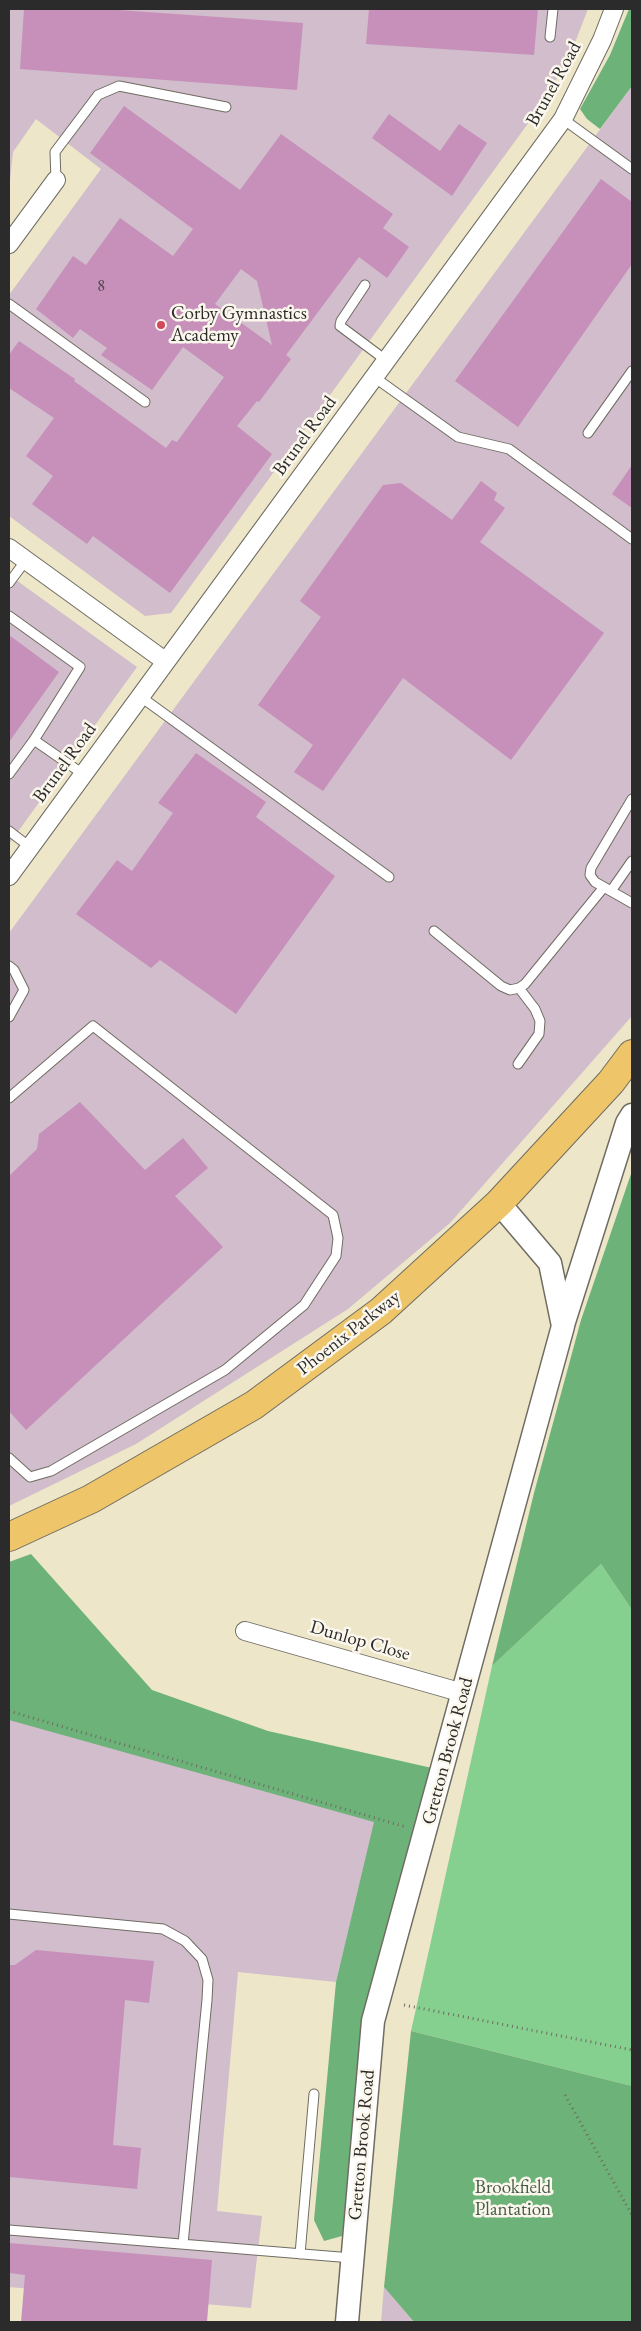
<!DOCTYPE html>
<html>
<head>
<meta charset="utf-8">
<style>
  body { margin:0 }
  #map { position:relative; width:641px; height:2331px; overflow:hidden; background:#ede6c9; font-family:"EB Garamond",serif }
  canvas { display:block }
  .frame { position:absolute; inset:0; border:10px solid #2b2b2b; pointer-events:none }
</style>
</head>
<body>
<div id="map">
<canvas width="641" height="2331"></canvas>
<div class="frame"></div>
</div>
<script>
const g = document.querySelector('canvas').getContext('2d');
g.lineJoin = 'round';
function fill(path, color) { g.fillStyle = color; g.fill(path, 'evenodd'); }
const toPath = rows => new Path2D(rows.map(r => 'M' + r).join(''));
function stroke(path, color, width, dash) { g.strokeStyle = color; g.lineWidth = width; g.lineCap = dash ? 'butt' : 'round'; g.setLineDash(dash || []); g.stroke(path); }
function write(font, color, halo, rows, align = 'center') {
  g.font = font + ' "EB Garamond",serif'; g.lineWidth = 5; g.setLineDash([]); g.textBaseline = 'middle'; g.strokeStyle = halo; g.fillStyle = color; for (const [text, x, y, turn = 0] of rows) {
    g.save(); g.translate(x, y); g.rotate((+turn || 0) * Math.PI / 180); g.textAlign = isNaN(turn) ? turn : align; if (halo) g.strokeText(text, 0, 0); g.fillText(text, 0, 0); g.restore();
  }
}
fill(toPath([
  [9,9,588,9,569,58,540,107,171,613,145,616,9,516,9,295,101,169,36,119,13,152,9,190],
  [632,86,632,1016,450,1223,348,1309,136,1444,9,1506,9,933],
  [9,575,137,667,9,844],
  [9,1718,375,1820,336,1982,238,1972,217,2211,262,2216,251,2308,9,2287],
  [384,2287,414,2322,381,2322]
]), '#d1bdcb');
fill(toPath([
  [601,1564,632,1610,632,2086,411,2031,492,1666]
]), '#85d08e');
fill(toPath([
  [629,9,632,9,632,86,600,129,587,119,580,109,610,55],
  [632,1171,632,1610,601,1564,492,1666,534,1493,581,1320],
  [31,1554,152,1690,268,1731,432,1768,374,1977,342,2236,324,2241,314,2220,336,1982,374,1822,9,1720,9,1562],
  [411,2031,632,2086,632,2322,414,2322,384,2287]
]), '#6cb279');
fill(toPath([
  [24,9,105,9,303,23,297,90,20,69],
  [369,9,538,9,534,55,366,44],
  [124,106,240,190,281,134,393,214,383,228,409,247,387,278,359,257,286,355,291,359,259,402,257,401,237,426,272,454,170,593,93,536,87,544,32,504,53,476,26,456,54,418,9,388,9,355,19,341,75,379,74,381,166,448,172,440,177,442,224,377,183,347,152,390,101,355,107,348,80,329,73,338,36,309,73,256,86,265,120,218,173,256,193,229,90,153],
  [241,269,257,281,272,345,215,304],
  [389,114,440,151,459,124,487,143,452,196,372,138],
  [601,179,632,202,632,264,518,427,455,381],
  [632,465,632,508,612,494],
  [481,481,497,493,494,500,505,508,480,542,604,633,511,760,403,678,323,791,294,772,313,745,258,705,321,617,300,601,383,485,401,483,452,520],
  [9,635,59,672,9,742],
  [196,753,266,802,256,817,335,876,236,1014,160,960,151,968,76,914,117,860,132,871,173,813,158,803],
  [80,1102,145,1170,183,1138,208,1168,175,1196,223,1247,26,1430,9,1411,9,1176,37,1149,39,1134],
  [36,1950,154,1961,149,2003,125,2000,113,2145,141,2148,137,2189,9,2177,9,1965,15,1965],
  [9,2243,212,2260,207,2322,21,2322,25,2275,9,2273]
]), '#c790ba');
const service = toPath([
  [550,37,553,9],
  [563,119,632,169],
  [56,180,55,152,98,95,119,86,226,107],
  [365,285,341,321,340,326,387,361],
  [9,304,145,402],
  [374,377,458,437,509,449,632,539],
  [588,433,632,371],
  [9,583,26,560],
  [9,616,80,667,34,740],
  [141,697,389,877],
  [9,774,34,740,83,774],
  [632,799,591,868,590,875,595,882,632,903],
  [9,831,30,847],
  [611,891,632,861],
  [434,931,501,986,510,990,519,988,525,984,604,887],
  [9,966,14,970,24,990,9,1017],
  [518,1064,539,1034,540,1021,535,1009,519,988],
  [9,1098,93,1026,333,1215,338,1238,336,1256,304,1305,225,1370,51,1471,30,1477,9,1458],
  [9,1914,163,1929,185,1941,202,1959,208,1980,207,2000,183,2244],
  [9,2230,352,2258],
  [300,2254,314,2094]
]);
const minor = toPath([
  [9,244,56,180],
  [9,548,165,661],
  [9,876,563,119,602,40,614,9],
  [245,1631,463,1693]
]);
const tertiary = toPath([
  [563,1325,627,1123,632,1115],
  [347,2322,373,2021,563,1326,550,1263,499,1203]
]);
const primary = toPath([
  [9,1537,91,1499,254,1405,381,1311,499,1203,611,1082,632,1054]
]);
stroke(service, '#6f6c62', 11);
stroke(minor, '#6f6c62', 20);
stroke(tertiary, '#6f6c62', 25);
stroke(primary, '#6f6c62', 30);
stroke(toPath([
  [9,1711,406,1827],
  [404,2005,632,2050],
  [565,2095,632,2215]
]), '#6f6c62', 3, [1, 4]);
stroke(service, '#fff', 9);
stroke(minor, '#fff', 18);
stroke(tertiary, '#fff', 22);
stroke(primary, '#eec569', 28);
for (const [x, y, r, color] of [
  [161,325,5,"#d1495b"]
]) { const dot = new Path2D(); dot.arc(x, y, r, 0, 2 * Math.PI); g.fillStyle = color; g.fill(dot); stroke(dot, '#fbf7ec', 2); }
write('16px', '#52444f', null, [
  ["8",101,287]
]);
write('19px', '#2b2b2b', '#fbf7ec', [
  ["Brunel Road",554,84,-61],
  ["Brunel Road",305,436,-54],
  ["Brunel Road",65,763,-54],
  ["Phoenix Parkway",349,1333,-38],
  ["Dunlop Close",360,1641,16],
  ["Gretton Brook Road",448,1751,-75],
  ["Gretton Brook Road",362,2145,-85]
]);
write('19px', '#2b2b2b', '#fbf7ec', [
  ["Corby Gymnastics",171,314],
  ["Academy",171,336]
], 'left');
write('19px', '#465d49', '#fbf7ec', [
  ["Brookfield",513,2188],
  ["Plantation",513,2210]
]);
</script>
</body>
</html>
